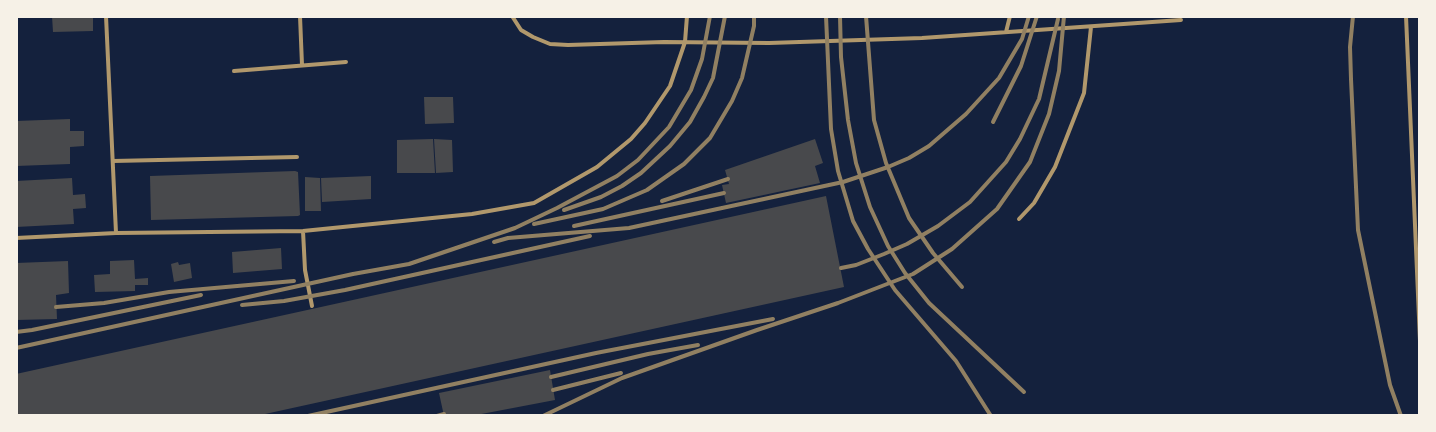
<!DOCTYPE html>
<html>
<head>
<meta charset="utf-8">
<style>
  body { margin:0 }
  #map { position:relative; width:1436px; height:432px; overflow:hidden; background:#14213d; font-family:"IBM Plex Sans",sans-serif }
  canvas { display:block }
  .frame { position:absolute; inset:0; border:18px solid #f6f1e7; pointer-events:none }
</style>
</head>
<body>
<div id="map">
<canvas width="1436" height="432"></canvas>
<div class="frame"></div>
</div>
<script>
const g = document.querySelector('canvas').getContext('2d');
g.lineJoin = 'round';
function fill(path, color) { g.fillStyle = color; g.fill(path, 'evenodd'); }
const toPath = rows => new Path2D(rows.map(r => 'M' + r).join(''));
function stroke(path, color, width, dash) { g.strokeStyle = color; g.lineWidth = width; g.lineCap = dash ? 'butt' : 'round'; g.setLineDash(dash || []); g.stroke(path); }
fill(toPath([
  [52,16,93,16,93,31,53,32],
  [424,97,453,97,454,123,425,124],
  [70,119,70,131,84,131,84,146,70,147,70,164,16,166,16,121],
  [433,139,435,173,397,173,397,140],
  [434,139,452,140,453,172,436,173],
  [815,139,823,163,815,166,820,183,726,203,722,185,729,184,725,170],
  [295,171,298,172,300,215,298,216,151,220,150,176],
  [371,176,371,199,322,202,321,178],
  [305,177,320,178,321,211,305,211],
  [72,178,73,195,85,194,86,208,73,209,74,224,16,227,16,181],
  [826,196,844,287,256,416,16,416,16,374],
  [281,248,282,269,233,273,232,252],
  [134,260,135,279,148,278,148,285,135,285,135,291,95,292,94,275,110,274,110,261],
  [68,261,69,293,56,295,57,319,16,320,16,263],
  [178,262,179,265,190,263,192,278,174,282,171,264],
  [550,370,555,400,471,416,444,416,439,393]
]), '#48494c');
stroke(toPath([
  [106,16,116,233],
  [300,16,302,65],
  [512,16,521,30,533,37,550,44,568,45,664,42,769,43,922,38,1181,20],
  [1406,16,1420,341],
  [1006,32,1010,16],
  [234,71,346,62],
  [113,161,297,157],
  [1019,219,1034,203,1055,167,1084,93,1091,27],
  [303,231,305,270,312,306],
  [16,238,116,233,303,231,472,214,534,203,597,167,631,139,645,123,670,86,685,42,687,16]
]), '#b1986c', 4);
stroke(toPath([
  [826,16,831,129,838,171,853,221,868,249,895,290,956,361,991,416],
  [840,16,841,57,848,120,856,163,870,207,888,246,905,273,929,303,1024,392],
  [866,16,874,120,886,163,909,218,933,253,962,287],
  [1353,16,1350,47,1351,79,1358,230,1390,385,1401,416],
  [993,122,1021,66,1037,16],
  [662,201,728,179],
  [564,210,601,197,622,186,641,173,670,146,690,122,704,97,713,78,725,16],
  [534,224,603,209,647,190,684,164,710,138,732,101,742,78,754,26,754,16],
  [574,226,724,193],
  [494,242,508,238,629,228,843,182,888,167,909,158,929,146,966,114,999,78,1022,39,1029,16],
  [841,268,856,265,884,254,907,244,938,226,970,202,1006,162,1020,139,1039,99,1058,19],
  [242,305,284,301,345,290,590,236],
  [56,307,104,303,169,292,294,281],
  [16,332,32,330,201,295],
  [16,348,353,274,409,264,515,228,557,208,617,176,638,160,669,127,691,90,702,59,710,16],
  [551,377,648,354,698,345],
  [553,390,621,373],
  [308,416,596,353,773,319],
  [437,416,444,414],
  [543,416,622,378,757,330,838,303,913,274,952,249,997,209,1030,162,1049,114,1059,71,1064,16]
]), '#918062', 4);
</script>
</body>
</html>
